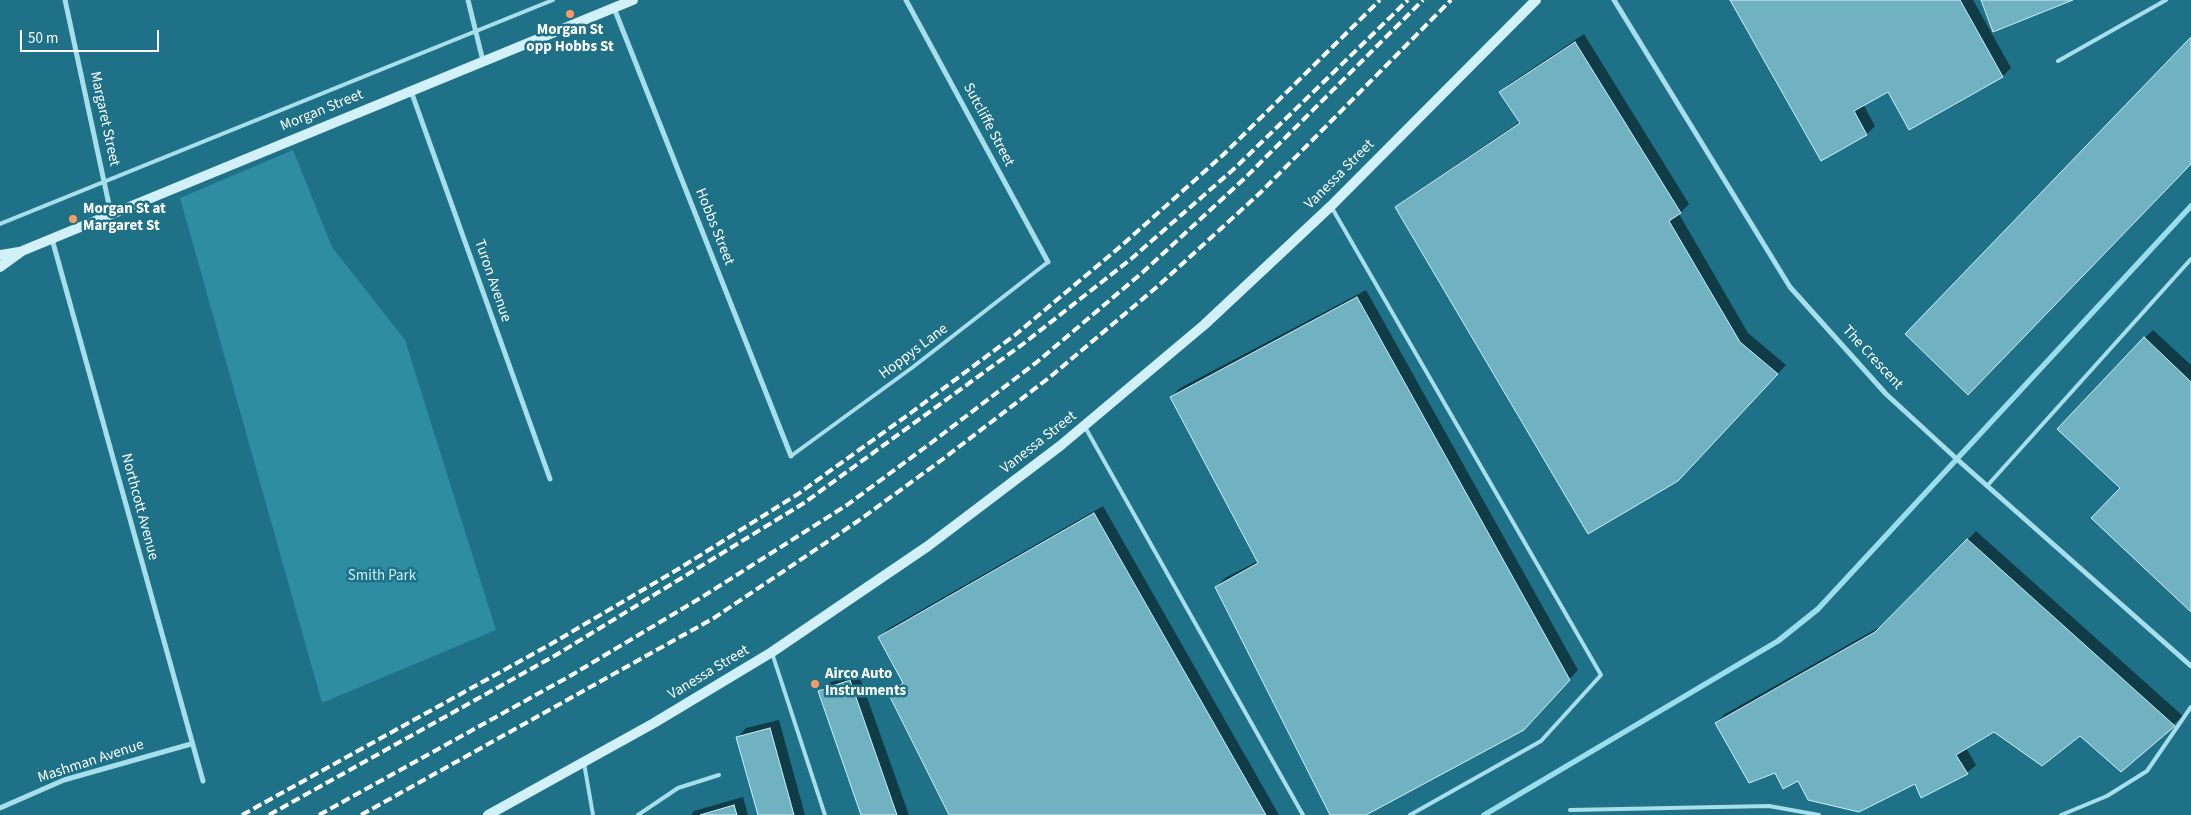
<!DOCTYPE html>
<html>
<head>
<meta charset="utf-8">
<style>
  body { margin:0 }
  #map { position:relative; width:2191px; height:815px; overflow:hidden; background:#1e7187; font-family:"Source Sans 3",sans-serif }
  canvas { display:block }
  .scale { position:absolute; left:20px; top:30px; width:139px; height:22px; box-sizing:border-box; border:2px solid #fff; border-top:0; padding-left:6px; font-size:15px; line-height:18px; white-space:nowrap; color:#fff; -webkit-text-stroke:4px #1e7187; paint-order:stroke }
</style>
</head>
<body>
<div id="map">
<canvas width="2191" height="815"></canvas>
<div class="scale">50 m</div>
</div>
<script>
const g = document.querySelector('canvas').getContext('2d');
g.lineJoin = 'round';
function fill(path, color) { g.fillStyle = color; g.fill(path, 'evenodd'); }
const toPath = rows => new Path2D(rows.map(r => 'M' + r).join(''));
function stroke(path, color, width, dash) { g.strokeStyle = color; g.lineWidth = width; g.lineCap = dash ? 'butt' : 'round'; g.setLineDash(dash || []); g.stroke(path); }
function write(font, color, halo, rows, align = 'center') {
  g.font = font + ' "Source Sans 3",sans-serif'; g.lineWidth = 5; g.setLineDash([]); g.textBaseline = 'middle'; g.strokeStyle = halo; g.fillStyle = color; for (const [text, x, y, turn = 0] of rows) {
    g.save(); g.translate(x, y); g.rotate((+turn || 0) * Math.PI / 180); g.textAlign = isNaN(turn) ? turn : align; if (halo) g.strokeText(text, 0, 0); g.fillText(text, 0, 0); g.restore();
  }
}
fill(toPath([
  [293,150,332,247,405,340,496,630,322,703,180,198]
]), '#2e8ca3');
fill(toPath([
  [1731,0,1973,0,2011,68,2003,76,1888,90,1863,104,1875,126,1867,134,1821,160],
  [1584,34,1689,204,1679,214,1748,333,1786,365,1687,470,1397,207,1406,199,1521,121,1500,93,1509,84],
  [1366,290,1578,670,1532,719,1363,815,1331,815,1216,587,1225,578,1258,561,1171,397,1180,388],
  [2153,330,2191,365,2191,610,2122,488,2145,338],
  [1103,506,1279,815,951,815,890,693,904,681,880,637,888,629],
  [1976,531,2183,716,2121,770,2080,734,1994,731,1966,748,1976,765,1967,773,1915,782,1798,780,1776,771,1716,723,1725,714,1885,624],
  [858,672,909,815,863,815,819,691,828,683],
  [779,720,805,815,759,815,738,737,746,728],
  [743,797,748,815,691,815,694,811]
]), '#0007');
stroke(toPath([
  [1484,815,1778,641,1818,609,2191,206]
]), '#9adeec', 5.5);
const building = toPath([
  [1730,0,1960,0,2003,77,1909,130,1888,92,1854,111,1867,135,1821,161,1730,0],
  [1981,0,2073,0,1993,32,1981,0],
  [2191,37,2191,164,1968,395,1905,334,2191,37],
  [1575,42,1681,213,1669,221,1740,342,1778,374,1678,481,1588,534,1395,207,1520,123,1499,92,1575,42],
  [1357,297,1570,680,1524,730,1366,815,1330,815,1215,587,1258,563,1170,397,1357,297],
  [2144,337,2191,382,2191,612,2091,518,2120,488,2057,429,2144,337],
  [1094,513,1266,815,949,815,888,693,903,683,878,637,1094,513],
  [1967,539,2175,726,2121,772,2080,736,2042,766,1994,732,1956,755,1968,774,1921,798,1915,784,1859,812,1808,800,1798,781,1783,789,1775,773,1749,783,1715,723,1875,632,1967,539],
  [850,680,897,815,861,815,818,691,850,680],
  [770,728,794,815,758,815,736,737,770,728],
  [734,805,737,815,700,815,734,805]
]);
fill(building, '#70b1c2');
stroke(building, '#ccf0f8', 1);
stroke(toPath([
  [2058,61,2166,0],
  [1332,208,1601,675,1541,741,1410,815],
  [0,224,553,0],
  [1085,427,1303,815],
  [791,456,913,367,1048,262],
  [1987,486,2191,259],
  [772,653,825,815],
  [584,763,593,815],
  [1570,810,1769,806,1819,815],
  [638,815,678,788,719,775],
  [2061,815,2107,796,2147,771,2191,707]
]), '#a7deeb', 4);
stroke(toPath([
  [65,0,111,214],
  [468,0,483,61],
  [906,0,1048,262],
  [1614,0,1790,287,1886,394,1959,461,2191,666],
  [614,8,791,456],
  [411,91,550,479],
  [52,239,203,781],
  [0,808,64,780,191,744]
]), '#a7deeb', 5);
stroke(toPath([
  [0,255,19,252],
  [0,267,22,251,633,0],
  [488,815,654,723,772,652,928,546,1060,446,1204,325,1266,267,1331,206,1536,0]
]), '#d2f0f8', 10);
stroke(toPath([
  [242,815,551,644,680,568,798,494,912,412,1015,335,1121,246,1223,155,1380,0],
  [269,815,556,655,804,503,1023,344,1131,259,1235,168,1408,0],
  [319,815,570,676,702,597,847,505,931,443,1037,362,1143,272,1245,178,1423,0],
  [361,815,714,618,858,521,943,459,1050,377,1158,286,1261,192,1451,0]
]), '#fff', 4, [9, 4]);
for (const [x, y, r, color] of [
  [570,14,5,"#fa9a65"],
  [73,219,5,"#fa9a65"],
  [815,684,5,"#fa9a65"]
]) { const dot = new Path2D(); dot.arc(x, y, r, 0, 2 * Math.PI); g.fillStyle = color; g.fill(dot); stroke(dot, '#1e7187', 2); }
write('bold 15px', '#fff', '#1e7187', [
  ["Morgan St",570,31,"center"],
  ["opp Hobbs St",570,48,"center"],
  ["Morgan St at",83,210],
  ["Margaret St",83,227],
  ["Airco Auto",825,675],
  ["Instruments",825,692]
], 'left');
write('15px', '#fff', '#1e7187', [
  ["Morgan Street",322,111,-22],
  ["Margaret Street",104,119,78],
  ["Sutcliffe Street",988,125,62],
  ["Vanessa Street",1340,175,-45],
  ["Hobbs Street",714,227,68],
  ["Turon Avenue",492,281,71],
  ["Hoppys Lane",914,352,-37],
  ["The Crescent",1872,358,47],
  ["Vanessa Street",1039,443,-38],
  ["Northcott Avenue",139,507,75],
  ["Vanessa Street",709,673,-31],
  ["Mashman Avenue",91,762,-18]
]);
write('15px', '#ccf0f8', '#1e7187', [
  ["Smith Park",382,577]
]);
</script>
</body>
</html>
